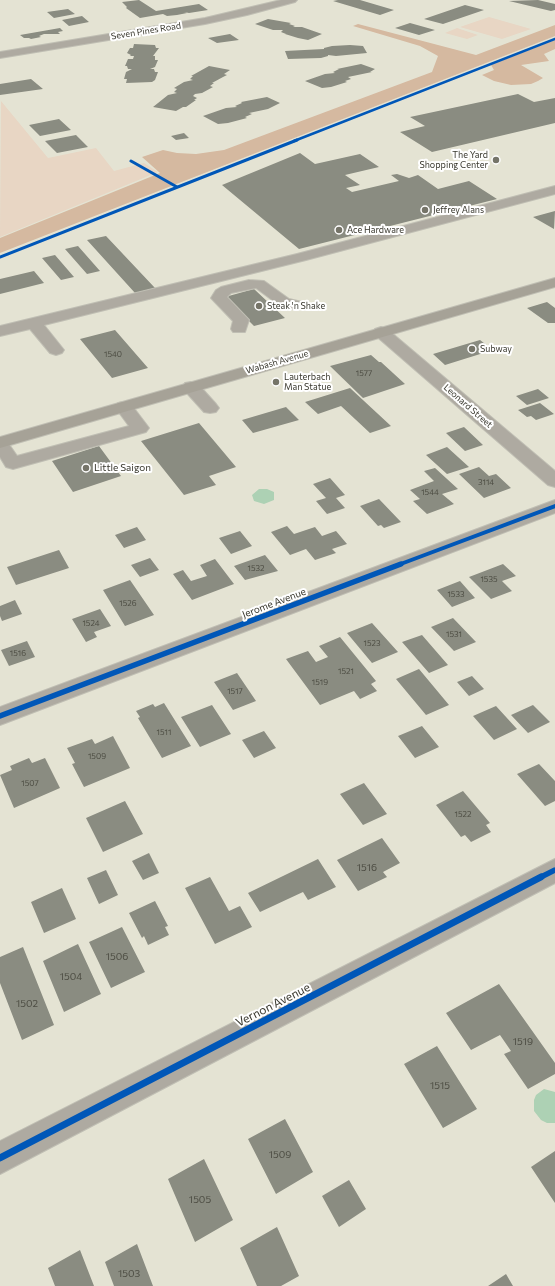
<!DOCTYPE html>
<html>
<head>
<meta charset="utf-8">
<style>
  body { margin:0 }
  canvas { display:block; background:#e4e3d3 }
</style>
</head>
<body>
<canvas width="555" height="1286"></canvas>
<script>
const g = document.querySelector('canvas').getContext('2d');
g.lineJoin = 'round';
function fill(path, color) { g.fillStyle = color; g.fill(path, 'evenodd'); }
const toPath = rows => new Path2D(rows.map(r => 'M' + r).join(''));
function stroke(path, color, width, dash) { g.strokeStyle = color; g.lineWidth = width; g.lineCap = dash ? 'butt' : 'round'; g.setLineDash(dash || []); g.stroke(path); }
function write(font, color, halo, rows, align = 'center') {
  g.font = font + ' Commissioner,sans-serif'; g.lineWidth = 4; g.setLineDash([]); g.textBaseline = 'middle'; g.strokeStyle = halo; g.fillStyle = color; for (const [text, x, y, turn = 0] of rows) {
    g.save(); g.translate(x, y); g.rotate((+turn || 0) * Math.PI / 180); g.textAlign = isNaN(turn) ? turn : align; if (halo) g.strokeText(text, 0, 0); g.fillText(text, 0, 0); g.restore();
  }
}
fill(toPath([
  [489,17,531,29,502,39,460,27],
  [457,28,478,35,467,39,445,33],
  [1,101,48,158,96,148,114,171,144,163,158,172,0,237]
]), '#e8d6c4');
fill(toPath([
  [358,24,476,55,555,25,555,36,0,253,0,238,160,173,142,157,163,150,177,153,196,154,224,150,432,72,438,56,420,46,353,26],
  [555,40,555,49,544,54,549,61,521,65,543,78,538,81,531,84,511,85,494,81,482,75,494,70,491,65]
]), '#d5b9a0');
fill(toPath([
  [259,489,267,489,274,492,274,500,264,504,254,501,252,495],
  [544,1089,555,1092,555,1123,547,1123,541,1120,534,1111,534,1100,536,1095]
]), '#add1b4');
fill(toPath([
  [139,0,156,11,199,4,208,10,189,13,184,12,187,13,177,15,167,16,163,14,140,18,126,8,127,7,122,2],
  [338,0,360,0,394,10,380,15,333,1],
  [538,0,555,4,555,10,551,11,509,1],
  [465,5,484,10,443,24,424,19],
  [68,9,75,14,54,18,47,12],
  [82,16,89,22,69,26,62,20],
  [268,19,291,23,289,24,295,26,293,27,302,27,322,34,308,40,298,38,285,34,286,34,281,32,283,30,273,30,255,24],
  [410,23,435,30,419,35,395,28],
  [60,28,63,31,58,32,60,34,44,34,39,36,41,37,31,39,29,38,24,38,20,35],
  [230,34,239,40,217,43,208,38],
  [134,44,155,45,156,48,159,48,153,56,155,56,155,60,158,60,155,67,150,69,154,69,155,72,158,72,155,80,152,82,126,83,127,79,124,79,126,72,132,69,128,69,127,66,125,66,128,59,133,59,134,56,130,56,131,55,127,53,130,48,133,48],
  [350,45,363,46,367,53,336,56,328,55,328,56,321,58,288,59,285,51,324,49,324,48,332,46],
  [361,64,375,69,370,72,372,72,348,77,351,79,345,81,347,82,331,87,322,88,305,81,325,74,335,73,333,72,339,69,337,69],
  [209,66,230,70,224,74,227,75,223,77,212,83,214,83,210,86,213,87,202,93,195,94,193,96,197,98,194,100,196,100,186,107,183,107,176,111,153,107,168,95,177,93,174,92,177,89,174,88,184,82,193,80,190,79,193,76,191,76],
  [31,79,43,89,0,95,0,84],
  [518,94,534,102,555,98,555,123,432,152,400,132,425,126,410,117],
  [267,97,280,103,268,109,249,113,252,114,245,117,247,118,228,123,218,124,203,116,226,108,237,107,235,106,242,103,241,102],
  [59,119,71,130,40,136,29,125],
  [184,133,189,138,176,140,171,136],
  [76,135,88,147,57,153,45,141],
  [300,153,315,164,360,154,379,167,345,175,360,185,346,188,352,192,399,181,391,175,397,174,409,178,418,175,438,189,469,181,497,199,299,249,222,185],
  [555,211,554,229,533,217],
  [106,236,155,288,135,293,87,240],
  [78,246,100,271,87,274,65,249],
  [55,255,74,277,61,280,42,258],
  [34,271,44,283,0,294,0,279],
  [254,289,285,318,254,326,225,297],
  [547,302,555,308,555,323,548,323,527,308],
  [115,330,148,368,112,378,80,339],
  [480,340,493,350,445,365,433,354],
  [371,355,379,362,381,362,405,384,363,398,330,366],
  [350,388,391,426,370,433,341,406,318,414,305,402],
  [538,389,549,398,527,405,516,396],
  [540,403,554,414,536,420,531,416,527,417,518,410],
  [286,407,299,420,253,433,242,420],
  [199,423,236,467,209,476,216,485,184,495,141,441],
  [464,427,483,445,465,451,446,433],
  [99,446,121,476,73,492,52,461],
  [447,447,469,467,447,474,426,455],
  [479,467,489,476,496,474,511,488,484,498,459,474],
  [435,468,458,489,442,494,454,504,427,514,413,501,420,499,410,490,434,481,424,471],
  [330,478,345,495,336,498,345,508,327,514,316,501,326,498,313,484],
  [379,499,401,522,384,528,381,525,378,526,360,506],
  [287,526,294,534,315,527,322,536,336,531,347,544,332,549,336,553,315,560,306,549,290,555,271,532],
  [137,527,146,540,124,548,115,535],
  [240,531,252,546,231,554,219,538],
  [59,550,69,568,16,585,7,567],
  [265,555,278,571,245,580,234,566],
  [150,558,159,570,140,577,131,565],
  [215,559,234,584,192,600,173,574,183,570,191,581,207,576,200,565],
  [503,564,516,576,502,581,512,591,491,599,469,577],
  [130,580,154,615,125,626,103,590],
  [460,581,475,598,452,607,437,590],
  [15,600,22,614,2,621,0,616,0,606],
  [100,609,111,626,94,632,97,637,86,642,72,619],
  [453,618,476,642,454,651,431,627],
  [372,623,398,652,372,663,347,633],
  [422,635,448,665,429,673,402,642],
  [340,637,376,681,371,684,377,691,360,699,354,691,320,705,286,659,308,651,316,662,328,657,319,646],
  [27,641,35,657,9,666,1,650],
  [419,669,449,705,426,715,396,679],
  [237,673,256,701,233,710,214,682],
  [472,676,484,689,469,696,457,682],
  [164,703,191,746,162,758,138,718,140,717,136,711,153,704,155,707],
  [212,705,231,734,200,747,181,717],
  [533,705,550,722,528,733,511,715],
  [496,706,517,729,494,740,473,716],
  [422,726,439,747,415,758,398,736],
  [264,731,276,748,254,758,242,740],
  [113,736,130,768,84,787,72,764,75,763,67,748,92,739,95,744],
  [29,758,32,763,45,758,60,788,14,808,0,775,12,770,10,766],
  [539,764,555,781,555,801,545,806,517,774],
  [364,783,387,814,363,825,340,794],
  [463,791,490,823,486,825,491,832,471,842,465,835,461,837,436,805],
  [125,801,143,834,103,852,86,818],
  [382,838,400,863,383,872,387,877,358,891,337,860],
  [149,853,159,873,143,880,132,861],
  [318,859,336,887,308,900,303,892,260,912,248,893],
  [106,870,118,895,99,904,87,878],
  [210,877,229,911,240,906,252,927,215,944,185,888],
  [62,888,76,919,44,933,31,902],
  [155,901,168,926,165,927,169,935,148,945,144,936,142,938,129,913],
  [122,927,145,972,111,988,89,942],
  [78,944,101,994,64,1012,43,961],
  [23,947,54,1025,22,1040,0,983,0,957],
  [499,984,555,1063,555,1074,528,1089,504,1054,511,1051,500,1035,471,1050,446,1013],
  [437,1046,477,1109,443,1128,404,1064],
  [285,1119,313,1172,276,1194,248,1139],
  [555,1151,555,1203,531,1167],
  [204,1159,233,1220,195,1242,168,1179],
  [349,1180,366,1209,339,1227,322,1196],
  [277,1227,299,1276,281,1286,257,1286,240,1248],
  [137,1244,153,1286,114,1286,105,1262],
  [80,1250,94,1286,55,1286,48,1268],
  [506,1274,513,1286,488,1286]
]), '#8a8c81');
const minor = toPath([
  [281,0,297,0,295,2,247,15,205,24,0,58,0,52,205,18,281,0],
  [555,186,555,194,306,260,44,325,64,350,62,353,56,355,50,353,30,329,0,336,0,326,297,254,555,186],
  [249,280,264,281,289,299,302,302,305,305,302,308,297,310,279,305,256,288,231,293,227,297,249,320,245,332,233,332,231,329,233,321,211,298,216,290,221,287,249,280],
  [381,327,387,329,555,471,555,487,548,485,375,335,373,332,375,329,381,327],
  [191,382,197,383,216,404,219,408,216,412,210,413,204,412,185,391,183,387,185,383,191,382],
  [124,402,130,403,146,424,149,428,146,432,13,469,6,467,0,457,0,439,6,440,17,456,129,426,115,407,118,403,124,402],
  [555,500,555,513,0,725,0,707,555,500],
  [555,859,555,883,0,1174,0,1141,555,859]
]);
const major = toPath([
  [555,278,555,287,0,448,0,437,555,278]
]);
stroke(minor, '#c0bfb4', 2);
stroke(major, '#c0bfb4', 2);
fill(minor, '#aeaaa1');
fill(major, '#a6a297');
stroke(toPath([
  [294,141,555,39]
]), '#0057b8', 2.5);
stroke(toPath([
  [131,161,177,187],
  [0,257,297,140]
]), '#0057b8', 3);
stroke(toPath([
  [398,565,555,506]
]), '#0057b8', 4);
stroke(toPath([
  [0,716,401,564],
  [539,878,555,870]
]), '#0057b8', 5.5);
stroke(toPath([
  [0,1158,541,877]
]), '#0057b8', 7);
for (const [x, y, r, color] of [
  [496,160,4,"#757468"],
  [425,210,4,"#757468"],
  [339,230,4,"#757468"],
  [259,306,4,"#757468"],
  [472,349,4,"#757468"],
  [276,382,4,"#757468"],
  [86,468,4,"#757468"]
]) { const dot = new Path2D(); dot.arc(x, y, r, 0, 2 * Math.PI); g.fillStyle = color; g.fill(dot); stroke(dot, '#fff', 1.5); }
write('8px', '#4d4d43', null, [
  ["1540",113,354],
  ["1577",364,373],
  ["3114",486,482],
  ["1544",430,492],
  ["1532",256,568],
  ["1535",489,579],
  ["1533",456,594],
  ["1526",128,603],
  ["1524",91,623],
  ["1531",454,634],
  ["1523",372,643],
  ["1516",18,653],
  ["1521",346,671],
  ["1519",320,682],
  ["1517",235,691],
  ["1511",164,732],
  ["1509",97,756],
  ["1507",30,783],
  ["1522",463,814]
]);
write('9px', '#39382e', '#fff', [
  ["Seven Pines Road",146,31,-9],
  ["Wabash Avenue",277,362,-16],
  ["Leonard Street",468,406,41]
]);
write('9px', '#39382e', '#fff', [
  ["The Yard",488,155,"right"],
  ["Shopping Center",488,165,"right"],
  ["Jeffrey Alans",433,210],
  ["Ace Hardware",347,230],
  ["Steak 'n Shake",267,306],
  ["Subway",480,349],
  ["Lauterbach",284,377],
  ["Man Statue",284,387]
], 'left');
write('10px', '#39382e', '#fff', [
  ["Little Saigon",94,468]
], 'left');
write('10px', '#39382e', '#fff', [
  ["Jerome Avenue",274,603,-21]
]);
write('10px', '#4d4d43', null, [
  ["1516",367,868],
  ["1506",117,957],
  ["1504",71,977],
  ["1502",27,1004],
  ["1519",523,1042],
  ["1515",440,1086],
  ["1509",280,1155],
  ["1505",200,1200],
  ["1503",129,1274]
]);
write('12px', '#39382e', '#fff', [
  ["Vernon Avenue",273,1005,-27]
]);
</script>
</body>
</html>
